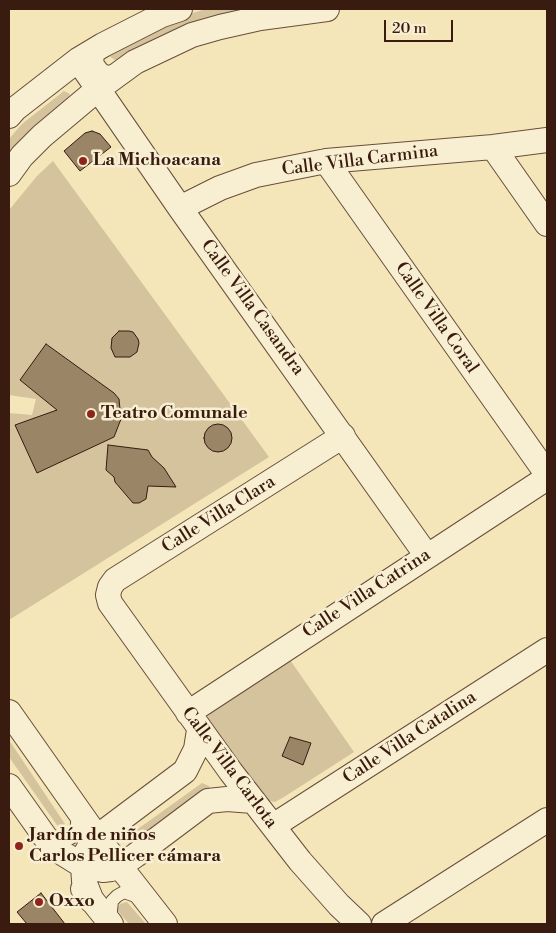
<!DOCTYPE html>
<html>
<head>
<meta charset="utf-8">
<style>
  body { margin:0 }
  #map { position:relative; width:556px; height:933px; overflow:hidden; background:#f4e6b9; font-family:"Libre Bodoni",serif }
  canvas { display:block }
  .frame { position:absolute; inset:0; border:10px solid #391b0f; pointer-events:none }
  .scale { position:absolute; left:384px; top:20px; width:69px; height:22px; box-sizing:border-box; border:2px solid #391b0f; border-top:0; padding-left:6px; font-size:15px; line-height:18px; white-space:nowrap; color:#391b0f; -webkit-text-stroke:4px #f8efd2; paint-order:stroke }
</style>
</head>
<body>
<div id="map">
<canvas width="556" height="933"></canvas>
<div class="frame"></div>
<div class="scale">20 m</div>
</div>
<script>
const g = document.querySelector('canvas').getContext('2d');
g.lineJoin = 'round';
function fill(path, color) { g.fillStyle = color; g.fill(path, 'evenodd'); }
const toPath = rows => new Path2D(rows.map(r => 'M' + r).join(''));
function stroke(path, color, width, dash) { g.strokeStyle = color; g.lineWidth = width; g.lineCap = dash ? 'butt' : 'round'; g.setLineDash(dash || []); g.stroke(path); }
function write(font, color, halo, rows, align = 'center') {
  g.font = font + ' "Libre Bodoni",serif'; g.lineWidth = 5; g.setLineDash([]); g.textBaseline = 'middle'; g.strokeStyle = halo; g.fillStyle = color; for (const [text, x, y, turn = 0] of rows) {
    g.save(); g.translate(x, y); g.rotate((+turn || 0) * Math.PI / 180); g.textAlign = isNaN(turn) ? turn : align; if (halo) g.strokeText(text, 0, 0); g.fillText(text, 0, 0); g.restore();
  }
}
fill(toPath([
  [206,9,257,9,119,60,115,60,109,56,110,53,186,15],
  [64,91,70,94,68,99,19,142,9,155,9,139,22,124],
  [53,161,269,457,9,620,9,413,32,415,36,399,9,395,9,210,37,176],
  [288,657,354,752,284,797,275,802,265,800,207,720,210,711],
  [9,740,65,824,63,828,59,828,9,757],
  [202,783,209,786,210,789,136,847,130,842,128,836],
  [127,902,146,924,129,924,117,910,120,904]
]), '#d4c39c');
const building = toPath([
  [92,131,100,134,111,147,80,171,64,151,85,133,92,131],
  [119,331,129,331,133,332,138,339,139,343,137,352,130,357,115,357,111,348,112,338,119,331],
  [46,344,114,393,119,399,121,419,114,437,37,473,15,425,57,410,20,380,46,344],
  '204 438a14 14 0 1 1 28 0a14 14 0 1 1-28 0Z',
  [108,445,148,450,152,457,164,468,176,487,148,486,146,499,139,503,133,503,115,482,114,477,106,470,108,445],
  [290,737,311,743,303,765,282,756,290,737],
  [41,893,65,924,27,924,17,912,41,893]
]);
fill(building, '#9a8567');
stroke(building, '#391b0f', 1);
const service = toPath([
  [102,47,97,58,98,64,103,70,108,72,120,70],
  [50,837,63,842,71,838,76,833,78,813],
  [110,920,112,901,117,896,124,892,141,898]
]);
const minor = toPath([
  [78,60,180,208,427,556],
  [9,116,15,109,78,60,103,45,162,15,180,9],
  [493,147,547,224],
  [326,161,547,474],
  [9,174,22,156,42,136,98,89,135,62,192,35,220,27,260,18,327,9],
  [180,208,220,188,256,175,326,161,493,147,547,140],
  [343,436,115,580,110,587,108,595,110,603,231,772,300,861,339,905,359,924],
  [9,712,97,837,165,924],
  [188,713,547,478],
  [9,786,53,848],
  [273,826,547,650],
  [44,836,59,851,83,866,103,870,111,869,119,867,136,855,208,801,227,799,253,801],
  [83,889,111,924],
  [92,901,84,881,83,866,86,853,91,844,97,837,185,771,196,749,199,730],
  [384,924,547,820]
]);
stroke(service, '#684e3a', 14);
stroke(minor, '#684e3a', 26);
stroke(service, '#f8efd2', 12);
stroke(minor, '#f8efd2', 24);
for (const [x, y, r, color] of [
  [83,161,5,"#8f2418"],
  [91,414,5,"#8f2418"],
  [19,846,5,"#8f2418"],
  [39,902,5,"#8f2418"]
]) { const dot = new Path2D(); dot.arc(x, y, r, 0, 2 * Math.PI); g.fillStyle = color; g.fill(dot); stroke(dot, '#f8efd2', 2); }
write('bold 18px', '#391b0f', '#f8efd2', [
  ["La Michoacana",93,161],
  ["Teatro Comunale",101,414],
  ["Jardín de niños",29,836],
  ["Carlos Pellicer cámara",29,857],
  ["Oxxo",49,902]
], 'left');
write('18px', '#391b0f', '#f8efd2', [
  ["Calle Villa Carmina",360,161,-7],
  ["Calle Villa Casandra",252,308,54],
  ["Calle Villa Coral",436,318,55],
  ["Calle Villa Clara",219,515,-32],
  ["Calle Villa Catrina",367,594,-33],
  ["Calle Villa Catalina",410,738,-33],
  ["Calle Villa Carlota",229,768,53]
]);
</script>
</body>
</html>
